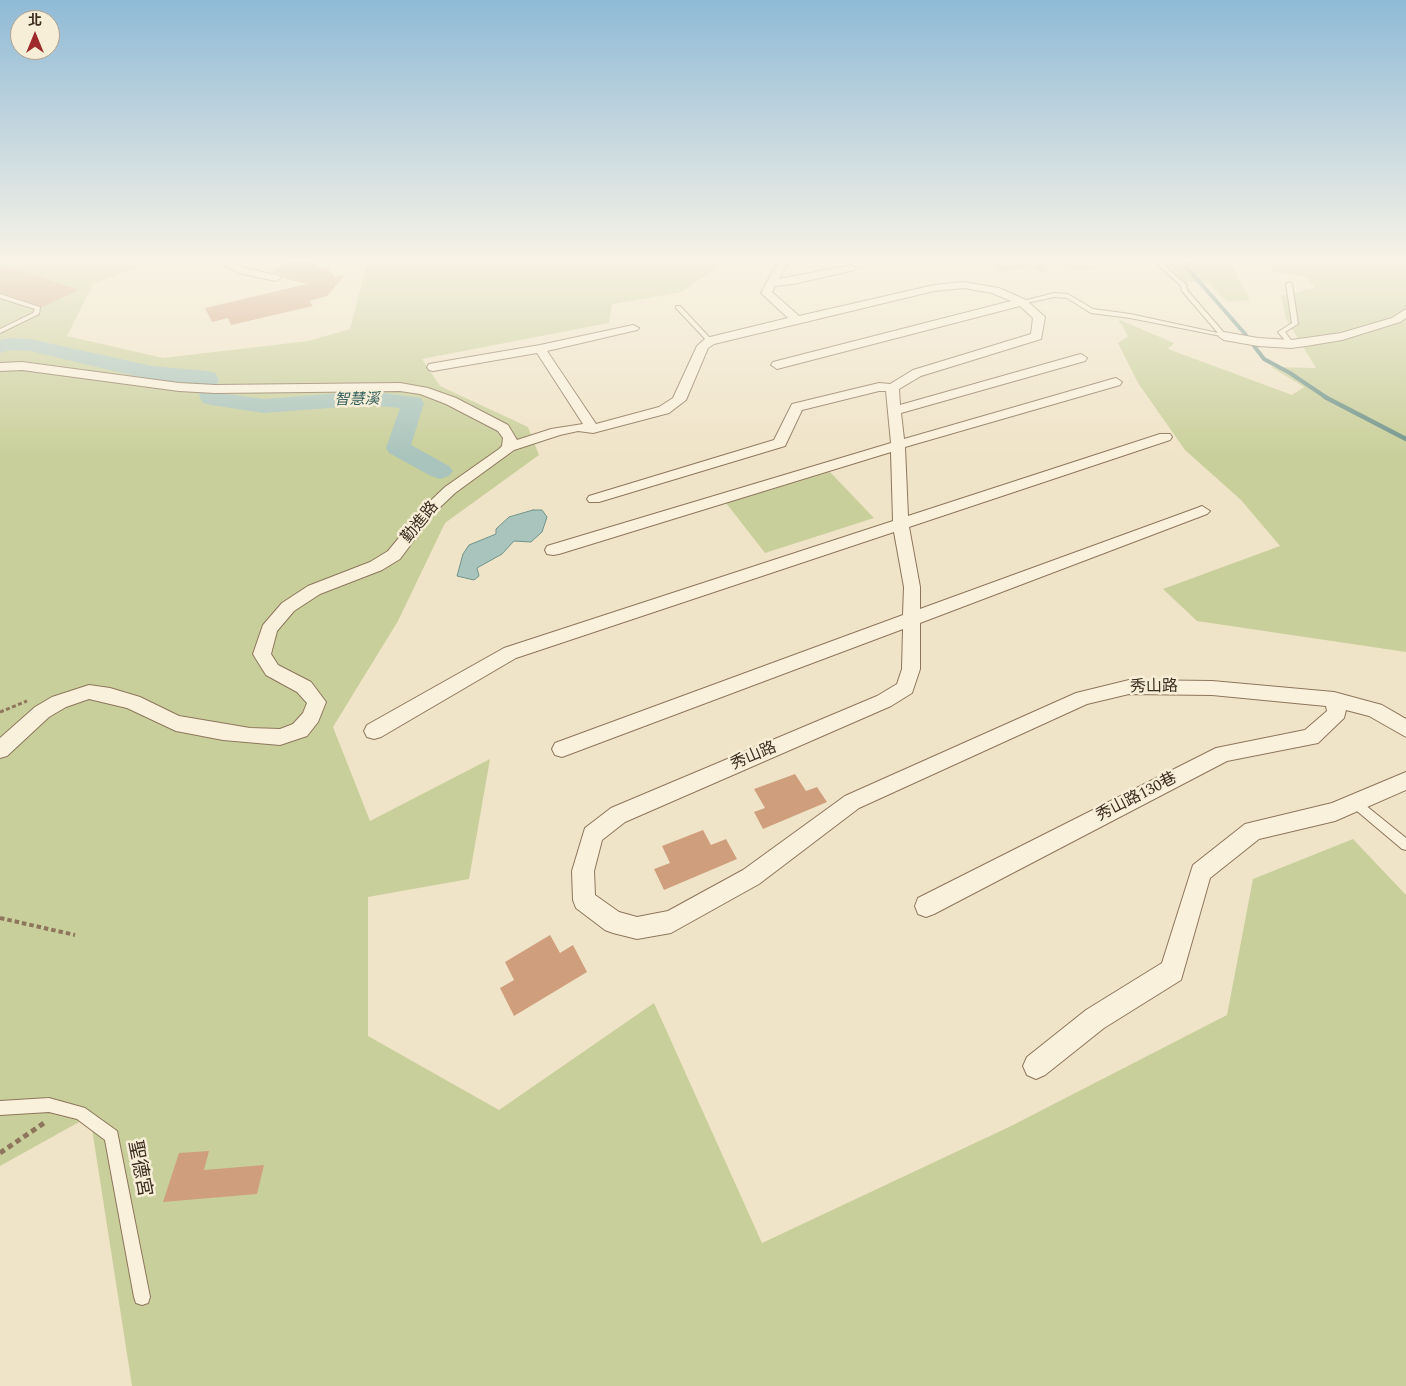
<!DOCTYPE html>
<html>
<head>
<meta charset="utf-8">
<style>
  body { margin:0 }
  #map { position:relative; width:1406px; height:1386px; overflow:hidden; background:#f0e4c8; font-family:Spectral,"Noto Sans TC",serif }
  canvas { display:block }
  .north { position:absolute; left:10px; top:10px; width:50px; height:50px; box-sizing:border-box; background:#f7eed8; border:1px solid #ada18e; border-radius:50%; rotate:0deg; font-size:14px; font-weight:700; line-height:20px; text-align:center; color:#3d2e20 }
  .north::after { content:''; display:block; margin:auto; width:18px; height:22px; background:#9e2a2b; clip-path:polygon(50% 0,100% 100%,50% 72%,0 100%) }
</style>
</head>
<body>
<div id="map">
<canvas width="1406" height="1386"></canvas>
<div class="north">北</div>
</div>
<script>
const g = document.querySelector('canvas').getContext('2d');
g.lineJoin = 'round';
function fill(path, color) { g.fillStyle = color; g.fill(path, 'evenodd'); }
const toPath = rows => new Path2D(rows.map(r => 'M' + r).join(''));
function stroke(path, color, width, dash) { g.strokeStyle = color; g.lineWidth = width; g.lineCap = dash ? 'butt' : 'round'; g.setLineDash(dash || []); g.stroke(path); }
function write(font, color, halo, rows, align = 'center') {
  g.font = font + ' Spectral,"Noto Sans TC",serif'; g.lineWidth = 5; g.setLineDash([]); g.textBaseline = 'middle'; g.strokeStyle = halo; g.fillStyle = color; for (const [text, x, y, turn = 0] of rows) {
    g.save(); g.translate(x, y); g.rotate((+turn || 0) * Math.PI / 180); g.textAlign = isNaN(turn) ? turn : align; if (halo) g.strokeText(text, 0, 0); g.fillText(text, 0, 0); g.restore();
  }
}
fill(toPath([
  [0,262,151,262,93,284,67,336,163,358,308,341,350,329,367,262,725,262,682,292,612,304,609,323,422,359,440,386,528,427,539,455,445,523,398,621,333,727,370,821,490,759,469,879,368,897,368,1036,499,1110,654,1003,762,1243,1009,1127,1227,1015,1253,879,1353,839,1406,895,1406,1386,132,1386,90,1116,0,1166],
  [990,262,1088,262,1090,270,1049,266,1043,274,1034,267,999,272],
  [1153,262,1406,262,1406,652,1197,621,1163,589,1280,546,1241,500,1185,450,1138,383,1118,343,1128,336,1118,319,1174,343,1168,349,1292,395,1304,387,1271,367,1316,368,1286,319,1281,296,1315,288,1307,277,1276,273,1266,265,1230,262,1250,300,1227,302,1208,283,1172,281],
  [830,472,874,518,765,553,726,503]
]), '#c9cf9b');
const water = toPath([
  [533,510,542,510,547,517,542,532,531,542,514,541,502,554,477,568,479,576,474,580,457,576,463,554,469,545,496,534,496,529,509,517,533,510]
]);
fill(water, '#a9c4bc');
stroke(water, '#6f938a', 1);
stroke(toPath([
  [1182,262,1246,335],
  [1254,346,1264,359,1290,373,1327,398]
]), '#6f938a', 4);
stroke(toPath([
  [1325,397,1406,439]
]), '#6f938a', 4.5);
fill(toPath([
  [10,338,30,339,152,366,207,371,215,373,218,378,219,382,212,388,218,389,220,393,264,399,368,391,421,398,424,403,411,445,449,466,453,471,449,476,440,479,431,476,389,453,386,448,400,408,368,405,264,413,211,405,203,403,200,398,199,394,202,389,206,388,198,384,152,380,30,351,11,350,0,353,0,340,10,338]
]), '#a9c4bc');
fill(toPath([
  [288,262,313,262,323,269,326,268,336,277,346,274,327,296,309,301,313,306,231,325,228,318,212,322,205,308,307,284,283,278,280,274,271,272],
  [0,264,33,274,79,290,42,307,0,292],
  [795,774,806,791,817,787,827,802,763,829,754,812,765,808,754,789],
  [703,830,711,845,726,839,737,859,664,890,654,869,670,863,662,846],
  [550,935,560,953,573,945,587,972,514,1016,500,988,514,980,505,962],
  [209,1151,204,1170,264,1165,257,1194,163,1202,179,1153]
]), '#cf9f7d');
const service = toPath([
  [1160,262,1166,262,1165,265,1171,272,1186,284,1187,290,1226,335,1226,337,1130,318,1091,313,1067,298,1054,297,1022,304,1019,302,1054,293,1068,294,1093,309,1130,314,1218,333,1182,291,1181,286,1160,266,1160,262],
  [1289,282,1292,284,1298,324,1285,332,1294,344,1291,346,1289,345,1278,332,1292,323,1286,284,1289,282],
  [0,294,40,307,39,314,0,333,0,329,33,313,35,309,0,298,0,294],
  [676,306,680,306,712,340,712,342,708,342,676,308,676,306],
  [1355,798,1359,800,1406,838,1406,850,1402,849,1351,806,1349,803,1351,800,1355,798],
  [49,1098,85,1108,117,1131,150,1297,148,1303,142,1305,136,1303,134,1297,105,1140,77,1119,49,1112,0,1115,0,1101,49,1098]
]);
const minor = toPath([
  [219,262,232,262,245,268,280,276,281,278,276,281,238,273,219,262],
  [778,262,788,262,779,279,851,265,856,268,855,270,793,284,775,286,772,292,799,316,934,285,964,282,999,288,1026,300,1045,317,1041,339,921,376,899,389,900,405,1077,355,1081,354,1087,358,1085,361,901,413,904,439,1112,379,1116,378,1122,382,1120,385,905,447,908,516,1160,434,1170,434,1172,437,1170,440,909,527,920,587,920,609,1197,508,1202,506,1210,511,1207,514,920,623,920,669,912,693,891,706,625,822,602,840,594,871,595,895,619,912,637,917,668,911,743,870,845,796,1076,693,1129,680,1212,681,1334,692,1382,705,1406,719,1406,737,1369,716,1346,710,1344,718,1318,743,1227,761,934,914,926,917,918,914,915,906,918,898,1216,748,1305,730,1327,711,1326,706,1212,695,1129,694,1087,704,859,808,759,884,671,933,637,939,613,933,605,930,576,908,573,900,572,871,585,828,611,808,877,696,897,684,902,669,903,629,562,757,555,755,552,749,555,743,903,615,904,587,894,532,516,658,381,737,374,739,367,737,364,731,367,725,504,648,893,521,891,452,559,554,553,555,547,554,545,550,547,546,891,443,886,391,879,391,802,410,785,446,599,502,589,502,587,499,589,496,774,440,792,404,879,383,890,384,913,370,1031,334,1033,318,1020,306,777,369,771,365,773,362,1011,301,992,293,964,288,934,291,714,344,708,348,686,400,669,413,593,433,578,431,560,435,514,450,455,493,435,512,400,559,382,570,320,594,294,611,277,631,271,654,278,665,311,682,326,702,318,722,307,736,280,745,223,740,176,731,127,708,89,699,66,707,49,717,7,756,0,758,0,738,35,707,52,697,89,685,110,688,140,697,179,716,250,728,280,729,293,724,303,713,307,703,297,692,266,675,256,659,253,654,263,625,282,603,308,586,370,562,388,551,425,506,445,487,499,449,502,446,503,438,498,431,446,404,420,394,400,391,215,393,179,391,22,370,0,371,0,363,22,362,179,383,215,385,400,383,428,388,456,398,508,425,517,440,551,429,583,424,537,353,433,371,429,370,427,367,429,364,540,345,633,325,639,328,637,330,547,351,596,424,659,407,673,398,697,346,706,338,788,318,761,293,778,262],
  [1406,309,1406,318,1400,322,1342,340,1306,346,1291,348,1258,346,1224,340,1218,336,1224,332,1258,338,1291,340,1306,338,1341,333,1392,318,1406,309],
  [1406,772,1406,790,1335,821,1259,839,1210,878,1181,980,1104,1028,1045,1075,1036,1079,1027,1075,1023,1066,1027,1057,1086,1010,1162,963,1193,865,1245,824,1332,803,1406,772]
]);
stroke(service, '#8d765c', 2);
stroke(minor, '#8d765c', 2);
stroke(toPath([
  [0,712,27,701]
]), '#8d765c', 3, [4, 2.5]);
stroke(toPath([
  [0,918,75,935]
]), '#8d765c', 4, [4.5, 3]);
stroke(toPath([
  [0,1153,47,1121]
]), '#8d765c', 5, [5.5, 4]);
fill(service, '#faf1dc');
fill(minor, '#faf1dc');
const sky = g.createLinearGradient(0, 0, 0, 456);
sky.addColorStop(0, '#8fbad6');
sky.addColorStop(0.57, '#f8f3e6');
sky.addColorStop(1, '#f8f3e600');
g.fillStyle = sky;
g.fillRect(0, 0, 1406, 456);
write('italic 15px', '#2f5d5a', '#f7eed8', [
  ["智慧溪",357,401,-1]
]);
write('16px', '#3d2e20', '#f7eed8', [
  ["勤進路",421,523,-51],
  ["秀山路",1154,688,-1],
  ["秀山路",754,757,-23],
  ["秀山路130巷",1137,798,-27]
]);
write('19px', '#3d2e20', '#f7eed8', [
  ["聖德宮",138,1169,79]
]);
</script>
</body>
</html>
